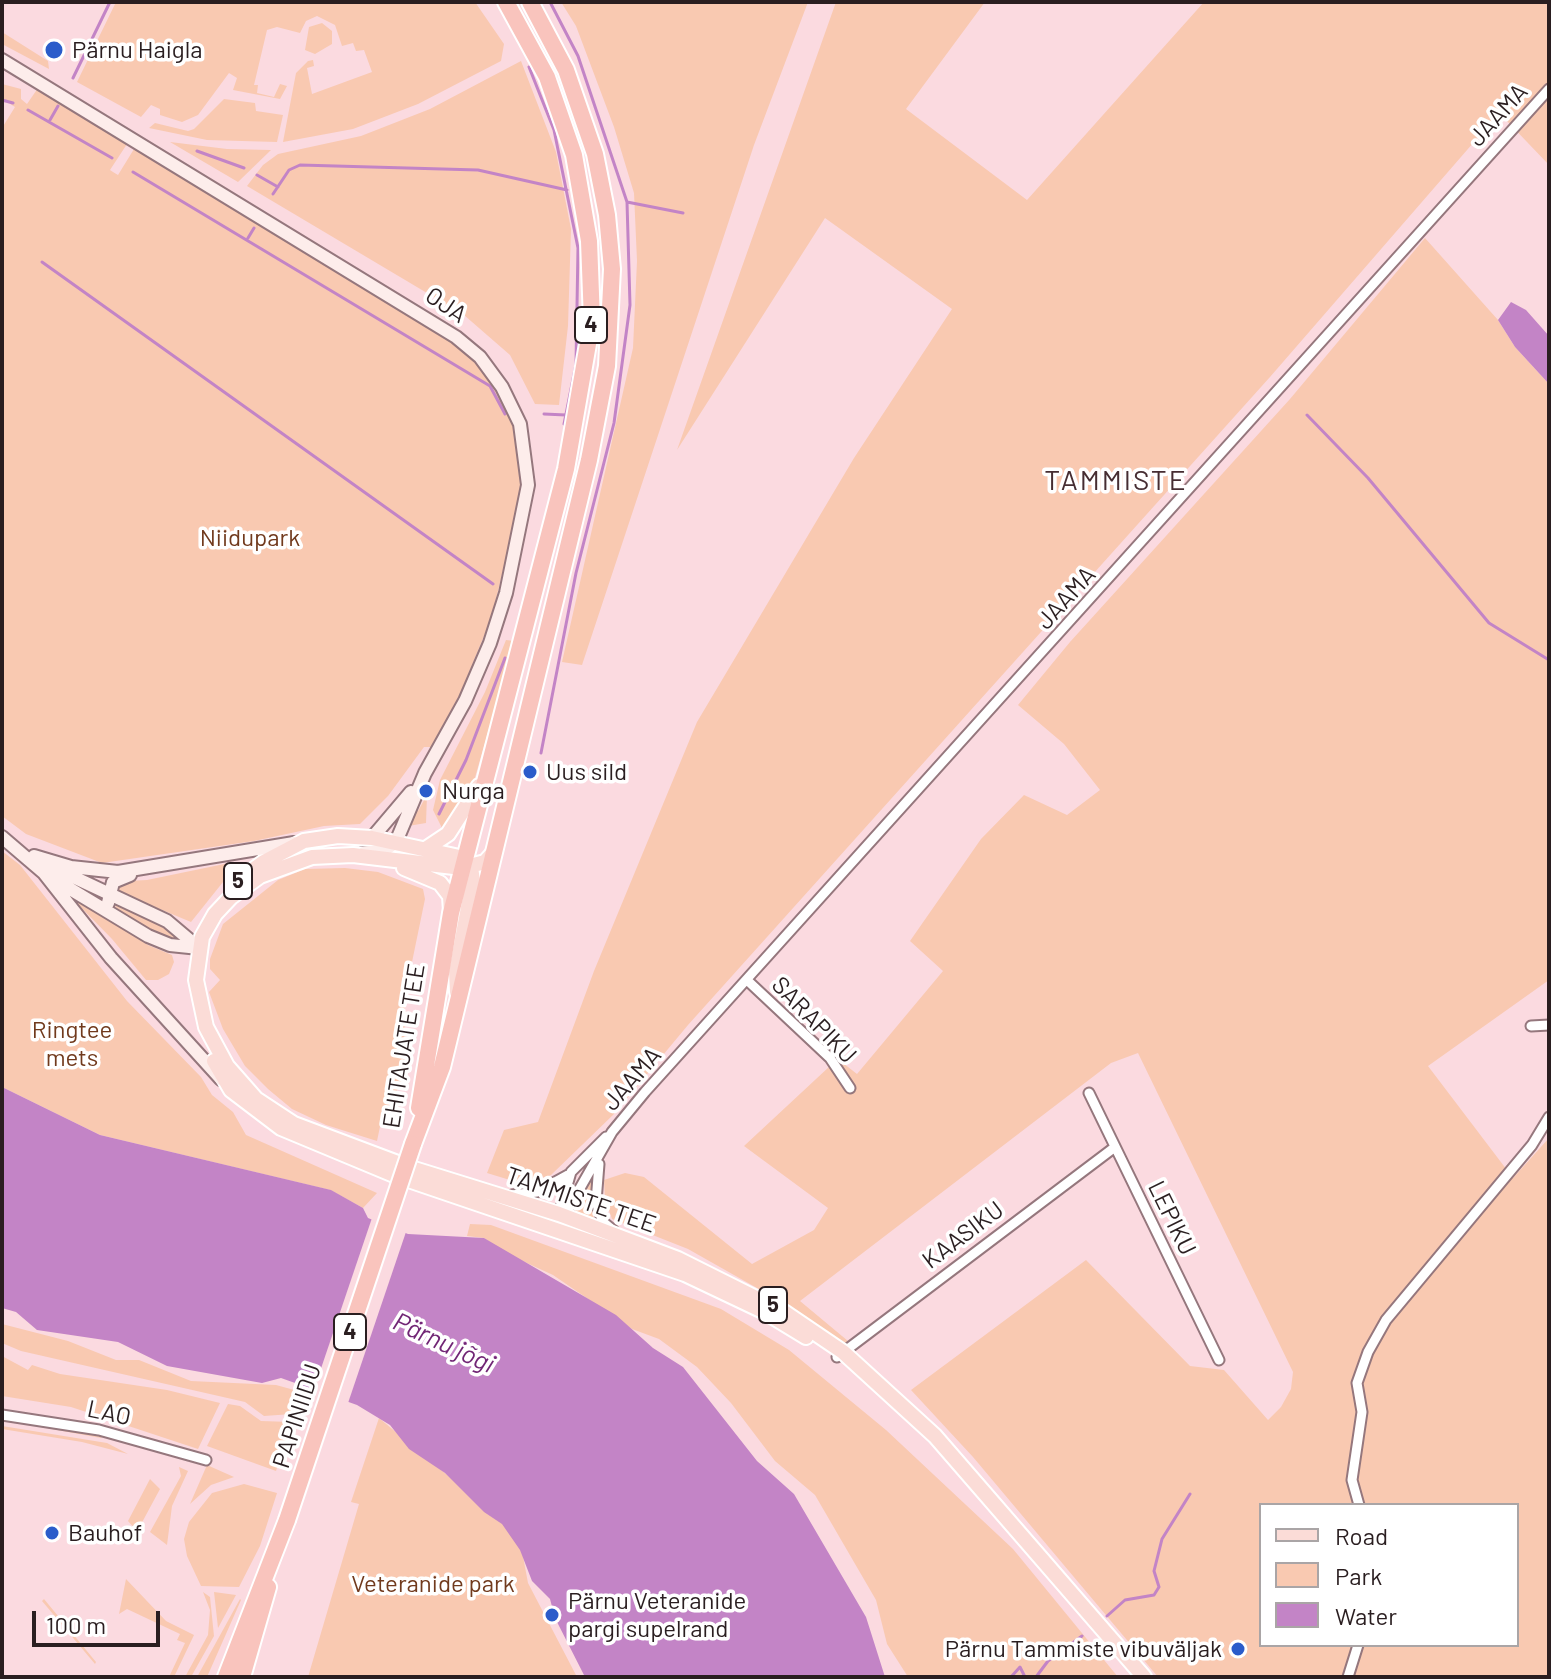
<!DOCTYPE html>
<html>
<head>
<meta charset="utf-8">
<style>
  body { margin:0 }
  #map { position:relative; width:1551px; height:1679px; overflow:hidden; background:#fbdae0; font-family:Barlow,sans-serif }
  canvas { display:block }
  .frame { position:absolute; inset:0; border:4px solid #2a1e20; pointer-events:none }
  .legend { position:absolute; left:1259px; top:1503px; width:260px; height:144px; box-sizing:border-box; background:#fff; border:2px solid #aaa5a6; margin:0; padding:10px 14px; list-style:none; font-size:24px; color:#2a1e20 }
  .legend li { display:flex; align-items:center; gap:16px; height:40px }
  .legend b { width:40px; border:2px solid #aaa5a6 }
  .scale { position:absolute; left:32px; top:1611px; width:128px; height:36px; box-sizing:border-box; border:4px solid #2a1e20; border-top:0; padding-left:10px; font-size:24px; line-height:28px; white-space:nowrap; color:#2a1e20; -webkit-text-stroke:6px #fff; paint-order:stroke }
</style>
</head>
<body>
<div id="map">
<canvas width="1551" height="1679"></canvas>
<div class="frame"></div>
<ul class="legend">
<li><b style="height:10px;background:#fbdcd7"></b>Road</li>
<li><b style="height:22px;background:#f9c9b1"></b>Park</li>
<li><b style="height:22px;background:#c384c6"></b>Water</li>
</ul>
<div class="scale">100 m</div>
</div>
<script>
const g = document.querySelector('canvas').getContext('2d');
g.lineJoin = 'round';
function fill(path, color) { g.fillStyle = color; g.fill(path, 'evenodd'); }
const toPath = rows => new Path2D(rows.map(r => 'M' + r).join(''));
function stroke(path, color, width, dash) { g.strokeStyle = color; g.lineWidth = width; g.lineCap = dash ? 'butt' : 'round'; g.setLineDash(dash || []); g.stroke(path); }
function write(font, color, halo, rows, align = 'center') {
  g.font = font + ' Barlow,sans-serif'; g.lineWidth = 7; g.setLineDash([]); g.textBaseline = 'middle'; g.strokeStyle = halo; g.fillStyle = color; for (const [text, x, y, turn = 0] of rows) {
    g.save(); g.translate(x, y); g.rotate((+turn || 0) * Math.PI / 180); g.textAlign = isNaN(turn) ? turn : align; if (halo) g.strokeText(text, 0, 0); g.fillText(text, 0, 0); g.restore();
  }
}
fill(toPath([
  [116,2,475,2,504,44,501,61,418,104,353,129,283,142,296,73,308,61,313,60,314,66,307,68,312,94,372,72,364,50,356,51,353,43,342,46,335,25,317,16,306,21,300,33,277,27,267,30,254,85,258,85,257,93,274,97,280,84,287,86,280,99,233,90,237,78,229,73,198,115,182,122,160,115,160,109,151,105,141,117,77,82],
  [561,2,808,2,754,145,582,665,562,662,633,348,637,261,634,193,614,127,576,26],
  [836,2,985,2,906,109,1027,200,1204,2,1549,2,1549,165,1506,120,1487,127,1270,377,688,1025,613,1115,551,1175,523,1184,487,1173,504,1130,538,1122,594,971,697,722,854,458,952,309,825,218,677,450],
  [322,23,332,31,332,44,315,54,305,50,309,27],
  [2,32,48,61,49,69,2,44],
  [521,61,556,152,571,229,568,326,559,405,535,404,510,355,464,315,247,186,263,165,278,154,361,136,430,109],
  [2,84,21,89,21,99,27,104,38,88,127,144,110,170,113,172,118,175,134,149,460,346,480,367,508,408,519,441,522,494,491,619,460,694,431,747,424,747,388,796,360,824,324,826,254,841,102,863,26,834,2,816,2,128,15,107,2,99],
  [224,99,255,103,256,111,283,115,277,142,207,140,149,128,155,123,188,131,194,129],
  [170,142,227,149,271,150,238,182],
  [1425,238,1498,320,1515,347,1549,384,1549,980,1428,1066,1513,1178,1549,1138,1549,1677,1158,1677,973,1457,911,1390,1086,1260,1190,1366,1224,1370,1268,1420,1281,1407,1291,1389,1293,1372,1138,1053,1111,1063,800,1301,848,1341,843,1345,780,1301,688,1249,612,1219,605,1199,604,1180,625,1173,644,1177,752,1264,814,1230,828,1208,744,1146,830,1066,834,1056,857,1074,943,971,910,941,981,839,1024,795,1067,815,1100,790,1064,744,1018,705,1070,642,1290,399],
  [1261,1505,1517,1505,1517,1645,1261,1645],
  [506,640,514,641,472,788,443,830,433,810,440,780,485,692],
  [427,795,426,823,408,826,413,810,418,811],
  [2,851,20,865,127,1001,201,1077,212,1095,233,1112,246,1135,377,1193,363,1208,330,1190,100,1135,2,1087],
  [229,863,237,871,223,882,191,922,114,890,127,881,147,880],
  [345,868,378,872,423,889,425,899,405,996,404,1078,382,1117,377,1141,326,1125,292,1109,268,1089,245,1066,223,1029,209,992,220,980,210,969,210,959,223,924,278,880,305,869],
  [59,885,148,945,172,955,174,962,169,974,158,980,146,980,112,939],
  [113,903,157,920,183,942,166,940,120,913],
  [593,1175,590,1200,594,1218,573,1210],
  [470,1224,491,1225,721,1309,789,1350,886,1430,1013,1549,1118,1677,908,1677,887,1644,876,1600,815,1495,775,1461,731,1403,697,1367,659,1339,632,1329,553,1275,505,1253,484,1238,467,1236],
  [2,1324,68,1341,116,1360,139,1360,191,1381,276,1385,298,1391,292,1414,264,1416,245,1402,21,1351,2,1343],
  [2,1356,28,1370,32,1365,60,1374,167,1390,220,1403,198,1449,71,1407,2,1396],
  [228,1404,240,1406,261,1421,291,1422,276,1471,207,1446],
  [379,1418,519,1535,528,1583,577,1677,308,1677,359,1504,351,1502],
  [2,1420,19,1422,103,1436,101,1438],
  [2,1426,107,1443,128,1454,82,1442,2,1429],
  [207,1465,234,1477,211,1485,190,1504],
  [179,1467,188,1471,172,1506,167,1545,150,1532,181,1476],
  [150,1479,160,1489,139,1528,135,1529,128,1521],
  [244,1484,277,1493,260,1546,239,1587,201,1586,187,1556,184,1539,189,1522,212,1493],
  [126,1579,166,1621,194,1635,174,1677,169,1677,185,1643,177,1640,180,1634,127,1609,119,1614],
  [203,1592,210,1597,214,1636,191,1677,185,1677,208,1635,210,1610],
  [214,1592,236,1595,218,1628],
  [44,1599,96,1662,95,1664,42,1601],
  [241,1600,207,1677,197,1677,240,1599]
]), '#f9c9b1');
fill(toPath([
  [1511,302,1526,310,1549,336,1549,384,1515,347,1498,320],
  [2,1087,100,1135,331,1190,363,1208,368,1218,408,1234,484,1238,616,1315,653,1348,683,1367,757,1461,794,1494,866,1617,885,1677,585,1677,555,1618,550,1599,532,1581,520,1550,502,1524,484,1512,445,1473,409,1449,390,1425,357,1405,281,1378,262,1383,167,1366,118,1342,37,1330,16,1312,2,1308]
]), '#c384c6');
fill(toPath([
  [373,1215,407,1229,347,1406,312,1395]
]), '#fbdae0');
stroke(toPath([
  [529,67,554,130,578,248,576,364,564,424],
  [73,78,110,2],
  [2,100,13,103],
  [28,110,112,158],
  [50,120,58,106],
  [197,151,244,168],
  [133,172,490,386,505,414],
  [257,175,278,187],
  [273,194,289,170,300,165,478,170,567,190],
  [627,202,683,213],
  [248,238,254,228],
  [42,262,493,584],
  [544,414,566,415],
  [1307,415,1368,478,1489,623,1549,660],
  [541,753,576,573,614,423,630,305,627,202,578,56,550,2],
  [439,814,466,760,505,658],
  [1107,1616,1125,1600,1154,1595,1159,1587,1154,1571,1162,1539,1190,1494],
  [1011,1677,1020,1667,1025,1677],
  [1036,1677,1048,1661,1082,1636]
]), '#c384c6', 3);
const street = toPath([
  [748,981,830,1058,850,1088],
  [1531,1026,1549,1025],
  [1089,1093,1219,1360],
  [599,1164,596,1202,603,1222,614,1231],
  [512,1195,537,1192,568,1175],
  [558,1217,571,1172,606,1137],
  [563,1218,612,1132,645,1092,1549,89],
  [837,1357,1115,1147],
  [2,1415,99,1430,206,1460],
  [1359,1505,1352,1480,1362,1412,1357,1383,1368,1352,1386,1320,1532,1145,1549,1117],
  [1348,1677,1358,1645]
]);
const secondary = toPath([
  [2,60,456,337,480,357,502,387,520,424,528,485,506,593,490,643,465,701,425,773,396,842,385,850,364,853],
  [2,837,44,873,111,958,221,1079],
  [372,838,411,792],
  [34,856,71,867,118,872,294,843],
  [50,866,167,921,199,948],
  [52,878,148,936,170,945,199,948],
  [108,903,113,882,130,875]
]);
const primary = toPath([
  [427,848,448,834,479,786],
  [494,852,485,862,462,868,353,855,312,857,260,876,231,897,215,914,202,937,196,980,206,1027,227,1066,256,1099,294,1124,411,1168,559,1214,678,1259,784,1312,843,1352,935,1436,1144,1677],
  [404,868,440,883,450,896,451,912],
  [234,884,264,862,304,841,338,836,372,838,464,858,471,867,473,881,456,971,457,992],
  [214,1061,231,1090,281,1128,394,1175,685,1274,765,1312,806,1337]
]);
const highway = toPath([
  [419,1108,451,913,566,469,592,321,589,241,574,155,547,77,506,2],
  [413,1144,442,1067,589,460,607,366,612,269,607,215,595,154,566,70,530,2],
  [226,1677,287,1520],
  [242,1677,268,1587]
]);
stroke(street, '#95777d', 13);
stroke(secondary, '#95777d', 16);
stroke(primary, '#fff', 18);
stroke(highway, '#fff', 20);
stroke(street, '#fff', 9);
stroke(secondary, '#fdedeb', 12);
stroke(primary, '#fbdcd7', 14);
stroke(highway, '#f9c4bd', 16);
const highwayBridge = toPath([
  [287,1520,413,1144]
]);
stroke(highwayBridge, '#fff', 20, []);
stroke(highwayBridge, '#f9c4bd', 16);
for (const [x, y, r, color] of [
  [54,50,10,"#2b5cca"],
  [530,772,8,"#2b5cca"],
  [426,791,8,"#2b5cca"],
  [52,1533,8,"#2b5cca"],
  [552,1615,8,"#2b5cca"],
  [1238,1649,8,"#2b5cca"]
]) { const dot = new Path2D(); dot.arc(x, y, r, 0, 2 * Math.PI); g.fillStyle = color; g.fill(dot); stroke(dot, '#fff', 3); }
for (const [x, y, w] of [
  [591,325,32],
  [238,881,28],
  [773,1305,28],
  [350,1332,32]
]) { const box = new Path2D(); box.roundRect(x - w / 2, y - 18, w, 36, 6); g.fillStyle = '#fff'; g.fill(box); stroke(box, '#2a1e20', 2); }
write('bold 22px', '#2a1e20', null, [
  ["4",591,325],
  ["5",238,881],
  ["5",773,1305],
  ["4",350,1332]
]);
write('24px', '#2a1e20', '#fff', [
  ["Pärnu Haigla",72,50],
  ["Uus sild",546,772],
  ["Nurga",442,791],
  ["Bauhof",68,1533],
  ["Pärnu Veteranide",568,1601],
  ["pargi supelrand",568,1629],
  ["Pärnu Tammiste vibuväljak",1222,1649,"right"]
], 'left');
write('24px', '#2a1e20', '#fff', [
  ["JAAMA",1498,115,-48],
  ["OJA",446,305,34],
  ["JAAMA",1066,598,-48],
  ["SARAPIKU",814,1020,46],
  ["EHITAJATE TEE",404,1046,-81],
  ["JAAMA",632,1079,-49],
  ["TAMMISTE TEE",581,1200,19],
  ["LEPIKU",1172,1218,64],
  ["KAASIKU",963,1235,-37],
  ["LAO",109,1413,12],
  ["PAPINIIDU",297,1416,-72]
]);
write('24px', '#713a1d', '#fff', [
  ["Niidupark",250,538],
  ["Ringtee",72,1030],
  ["mets",72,1058],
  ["Veteranide park",433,1584]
]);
write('italic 26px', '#712675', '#fff', [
  ["Pärnu jõgi",444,1343,25]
]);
g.letterSpacing = '2px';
write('28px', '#462d32', '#fff', [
  ["TAMMISTE",1116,481]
]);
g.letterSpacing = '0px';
</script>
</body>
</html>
